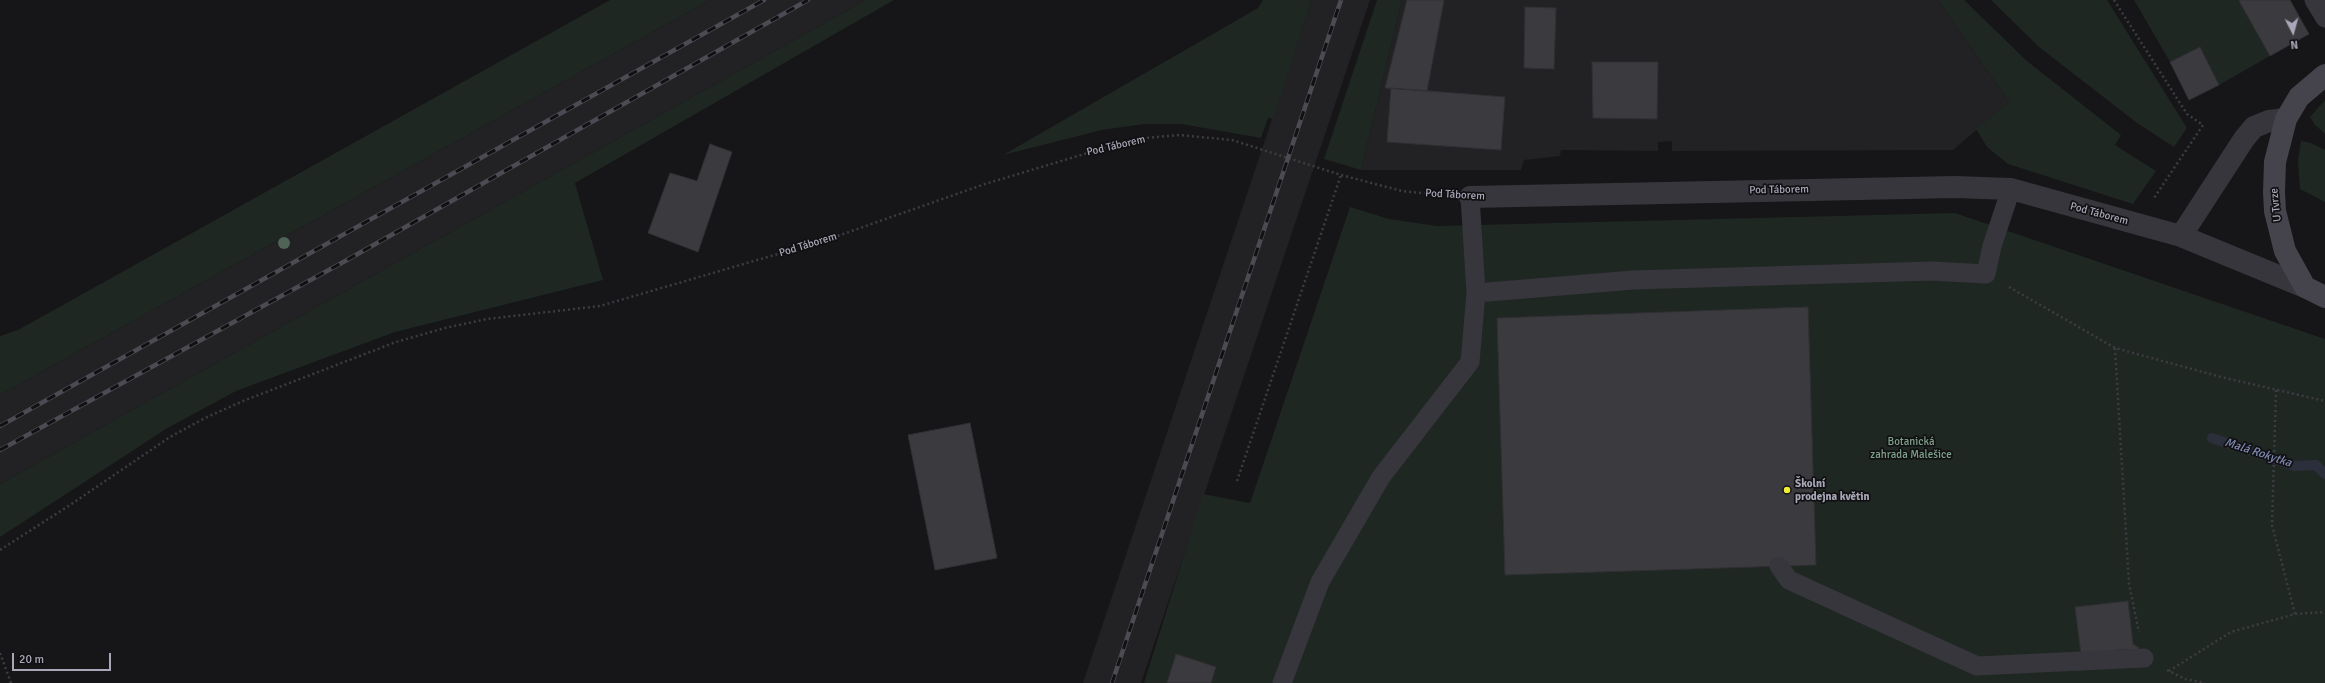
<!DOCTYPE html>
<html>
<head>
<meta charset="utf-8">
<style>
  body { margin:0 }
  #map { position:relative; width:2325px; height:683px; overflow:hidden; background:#161517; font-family:Signika,sans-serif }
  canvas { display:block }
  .north { position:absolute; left:2273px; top:12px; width:40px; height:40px; -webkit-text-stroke:3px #111012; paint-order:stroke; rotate:174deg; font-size:11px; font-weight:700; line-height:16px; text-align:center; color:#a8a7b7 }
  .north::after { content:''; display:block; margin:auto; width:14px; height:18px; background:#a8a7b7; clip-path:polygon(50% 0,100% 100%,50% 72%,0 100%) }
  .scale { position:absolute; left:12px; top:653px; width:99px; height:18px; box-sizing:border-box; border:2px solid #a8a7b7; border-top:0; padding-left:5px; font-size:12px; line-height:14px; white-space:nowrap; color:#a8a7b7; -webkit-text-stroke:3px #111012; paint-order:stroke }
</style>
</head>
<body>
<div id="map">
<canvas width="2325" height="683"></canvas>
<div class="north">N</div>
<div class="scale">20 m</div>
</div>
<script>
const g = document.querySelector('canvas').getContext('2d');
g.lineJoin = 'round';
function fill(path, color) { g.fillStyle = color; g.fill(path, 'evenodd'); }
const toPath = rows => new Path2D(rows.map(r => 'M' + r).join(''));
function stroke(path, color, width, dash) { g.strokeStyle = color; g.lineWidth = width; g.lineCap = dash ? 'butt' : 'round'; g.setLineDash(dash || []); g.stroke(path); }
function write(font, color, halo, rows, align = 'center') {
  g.font = font + ' Signika,sans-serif'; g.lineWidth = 3.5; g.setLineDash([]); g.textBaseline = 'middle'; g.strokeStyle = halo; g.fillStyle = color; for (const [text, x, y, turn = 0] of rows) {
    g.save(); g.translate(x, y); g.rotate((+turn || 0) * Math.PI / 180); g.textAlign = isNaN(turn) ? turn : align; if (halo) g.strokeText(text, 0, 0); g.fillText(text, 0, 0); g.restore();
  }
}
fill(toPath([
  [710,0,866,0,0,484,0,395],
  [1312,0,1370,0,1141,683,1083,683],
  [1402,0,1938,0,2009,102,1953,150,1672,151,1672,141,1658,142,1658,151,1561,150,1560,156,1524,160,1521,170,1361,170]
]), '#222124');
fill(toPath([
  [610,0,710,0,0,395,0,336,18,330],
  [866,0,894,0,575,183,603,280,395,332,236,391,166,429,0,537,0,484],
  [1263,0,1312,0,1273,119,1268,118,1261,138,1181,124,1144,124,1102,130,1003,155,1258,8],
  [1377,0,1402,0,1361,170,1324,159],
  [1938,0,1964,0,2027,61,2121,135,2115,145,2156,171,2133,204,2008,164,1987,147,1976,129,2009,102],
  [1991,0,2107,0,2187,128,2174,147,2137,123,2039,47],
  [2134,0,2240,0,2239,1,2270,56,2219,85,2200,47,2170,62],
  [2325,100,2325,134,2315,125,2310,117],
  [2301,141,2311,143,2325,150,2325,202,2300,189,2298,161],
  [1350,207,1389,219,1437,226,1955,213,2325,339,2325,683,1144,683,1203,494,1250,503]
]), '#1f2722');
stroke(toPath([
  [2212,438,2295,466,2316,465,2325,474]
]), '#2b2f3b', 10);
const building = toPath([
  [1407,0,1444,0,1427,91,1385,88,1407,0],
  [2240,0,2290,0,2309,34,2270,56,2239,1,2240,0],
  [1525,7,1556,8,1554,69,1524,68,1525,7],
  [2200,47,2219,85,2189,100,2170,62,2200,47],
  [1592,62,1658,62,1657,119,1593,118,1592,62],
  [1391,88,1505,97,1501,150,1387,142,1391,88],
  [710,144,732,152,698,252,648,233,670,173,697,181,710,144],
  [1808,307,1816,565,1505,575,1497,318,1808,307],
  [970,423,997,558,935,570,908,435,970,423],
  [2128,601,2133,644,2139,648,2134,654,2128,649,2081,654,2075,607,2128,601],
  [1176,654,1216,667,1211,683,1167,683,1176,654]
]);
fill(building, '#3b3a3f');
stroke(building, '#302f33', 1);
stroke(toPath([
  [2114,0,2187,114,2203,125,2154,198],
  [2009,287,2115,348,2221,377,2325,401],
  [2115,348,2129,584,2139,632],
  [2276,390,2272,525,2295,614],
  [1237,481,1341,175],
  [0,550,67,507,170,437,205,418,243,401,396,342,445,328,487,319,600,306,829,239,985,184,1134,139,1179,135,1232,140,1341,175,1402,191,1442,195],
  [0,653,11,683],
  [2167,670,2185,679,2205,683],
  [2169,671,2231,632,2295,614,2325,612]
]), '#3d3c43', 2.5, [2, 3]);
stroke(toPath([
  [2314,0,2325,18],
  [1470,197,1476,293,1633,280,1932,271,1986,274,1992,246,2011,189],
  [1779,566,1789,580,1977,666,2144,658],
  [1282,683,1320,582,1381,477,1470,362,1476,293]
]), '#37363c', 19);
stroke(toPath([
  [1470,197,1955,187,2011,189,2181,236,2305,287],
  [2181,236,2244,139,2254,127,2269,121,2286,119]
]), '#37363c', 22);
stroke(toPath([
  [2325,75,2299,97,2286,119,2275,162,2274,192,2275,211,2285,251,2305,287,2325,297]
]), '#45444c', 22);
const rail = toPath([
  [0,426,764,0],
  [0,450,347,260,808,0],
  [1112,683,1341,0]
]);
stroke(rail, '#4c4b53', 4.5);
stroke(rail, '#111012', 3, [9]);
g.fillStyle = '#4f6357';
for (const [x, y] of [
  [284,243]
]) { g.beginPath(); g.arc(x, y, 6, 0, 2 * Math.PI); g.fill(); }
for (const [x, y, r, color] of [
  [1787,490,4,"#efef35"]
]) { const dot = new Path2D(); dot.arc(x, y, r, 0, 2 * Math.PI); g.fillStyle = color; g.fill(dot); stroke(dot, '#111012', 1.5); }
write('11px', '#a8a7b7', '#111012', [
  ["Pod Táborem",1116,146,-13],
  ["Pod Táborem",1779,190,-1],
  ["Pod Táborem",1455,195,3],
  ["U Tvrze",2276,205,-96],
  ["Pod Táborem",2099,214,15],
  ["Pod Táborem",808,245,-17]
]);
write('11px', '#7ea28c', '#111012', [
  ["Botanická",1911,442],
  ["zahrada Malešice",1911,455]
]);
write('bold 11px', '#a8a7b7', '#111012', [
  ["Školní",1795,484],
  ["prodejna květin",1795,497]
], 'left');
write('italic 12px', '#7f89b1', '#111012', [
  ["Malá Rokytka",2258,453,18]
]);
</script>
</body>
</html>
